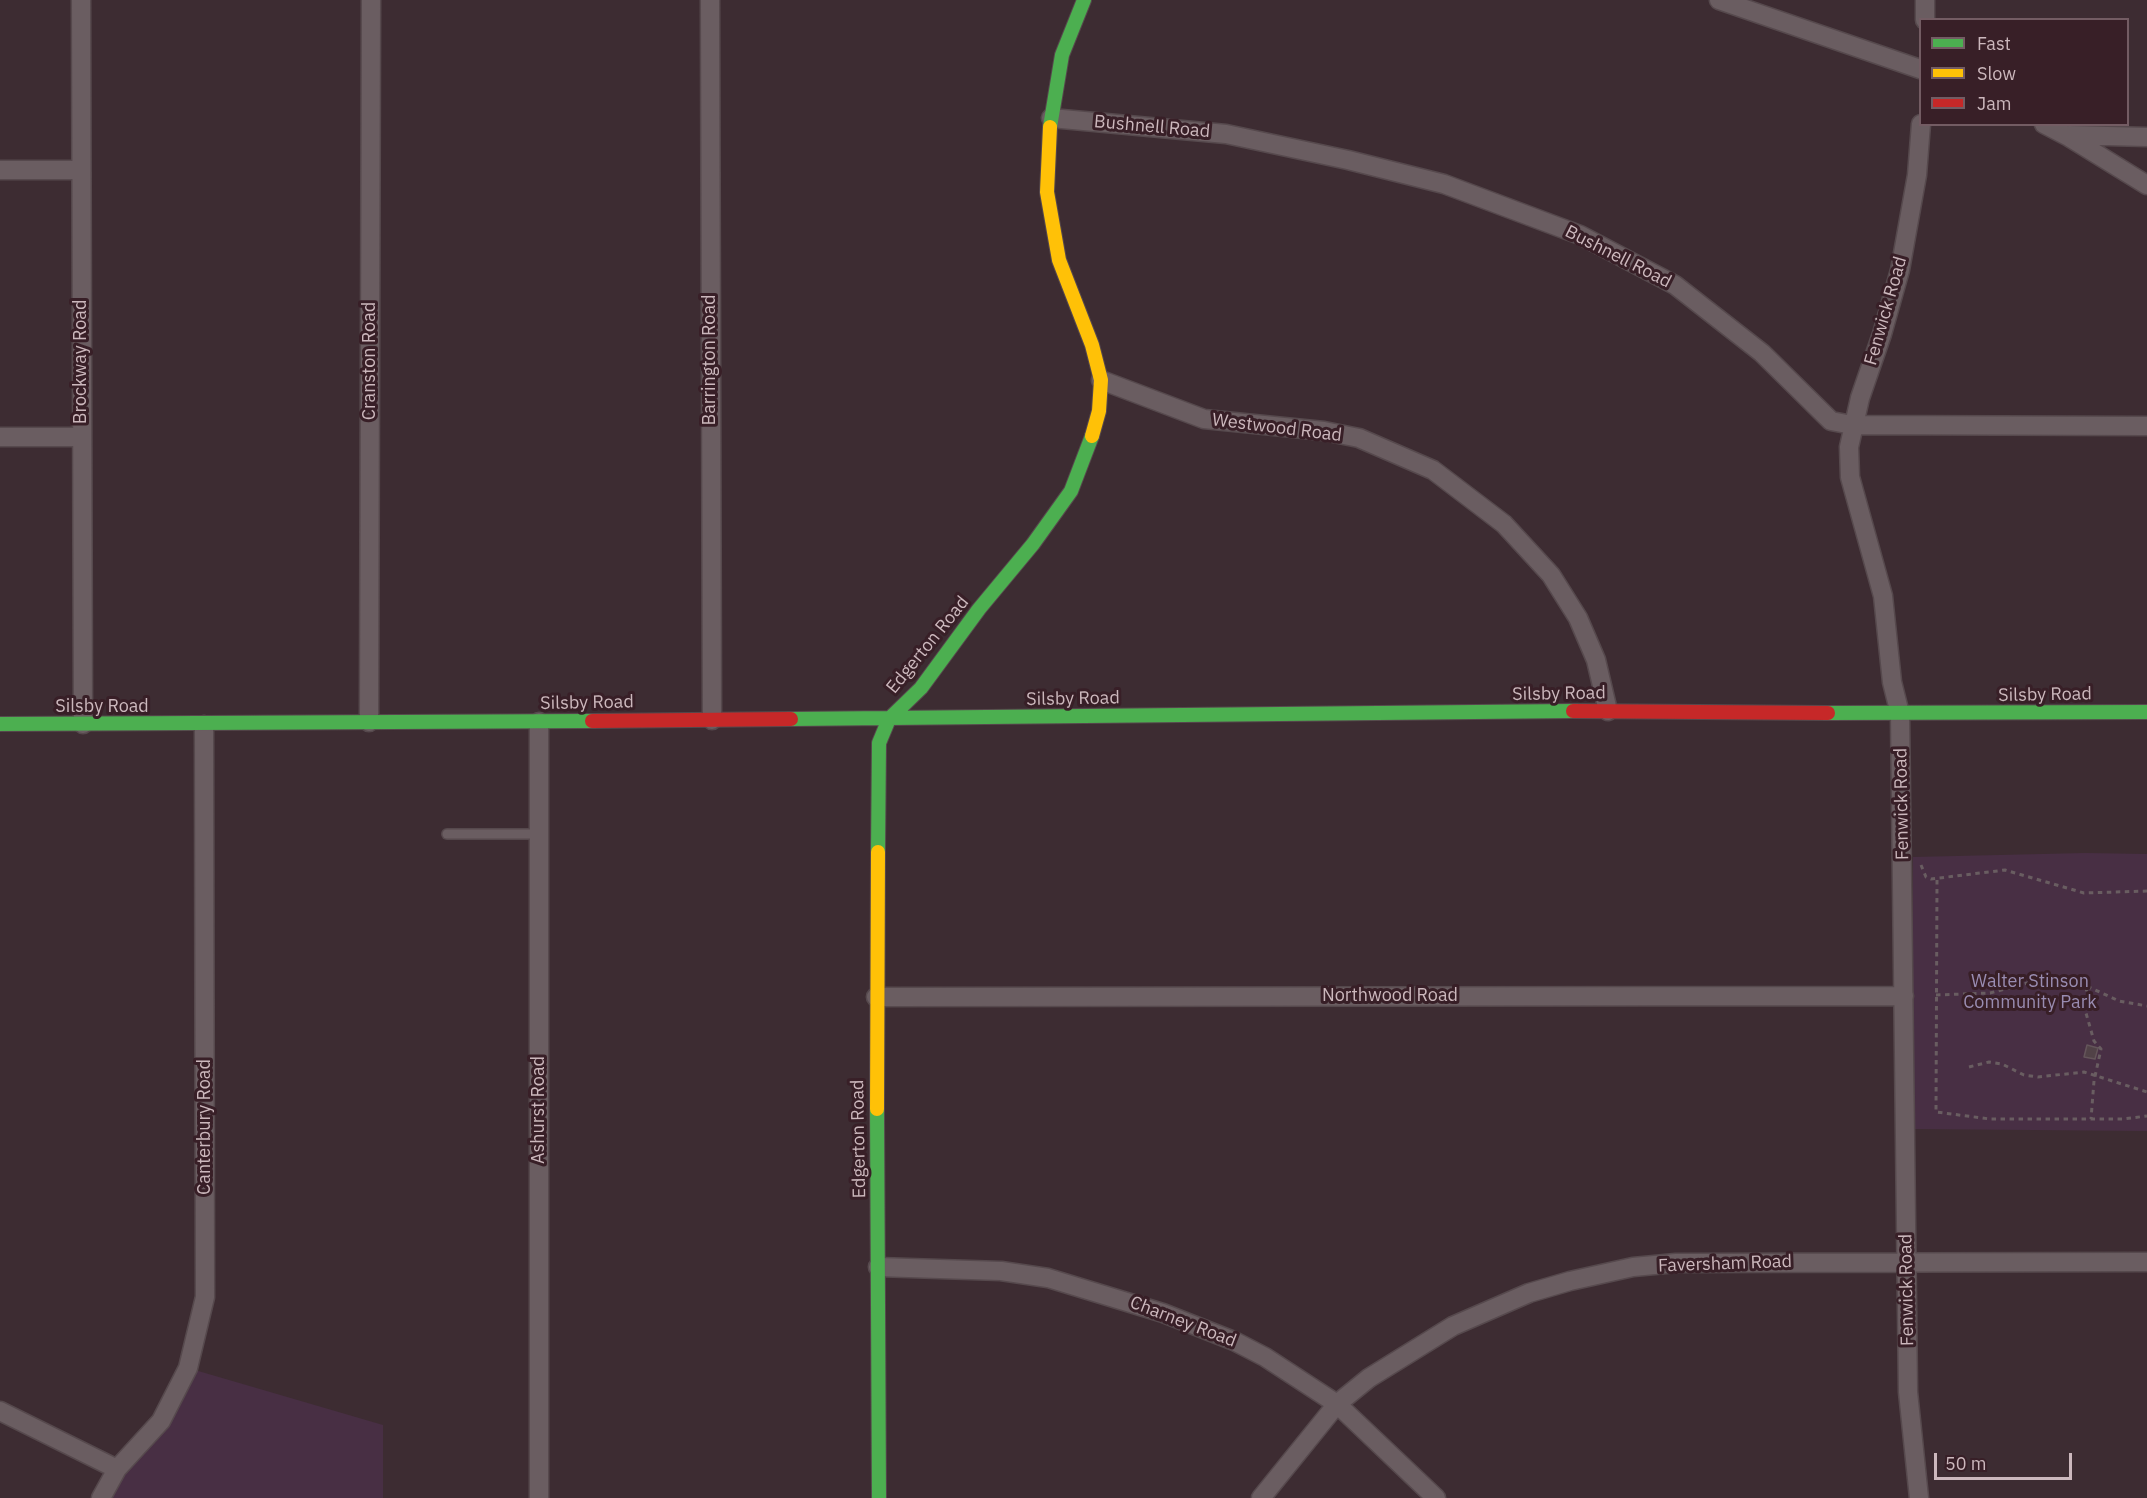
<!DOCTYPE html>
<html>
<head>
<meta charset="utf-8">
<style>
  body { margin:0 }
  #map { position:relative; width:2147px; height:1498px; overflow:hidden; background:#3d2c32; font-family:"IBM Plex Sans",sans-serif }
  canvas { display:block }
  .legend { position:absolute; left:1919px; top:18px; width:210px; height:108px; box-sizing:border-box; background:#381f27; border:2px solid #735c63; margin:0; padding:8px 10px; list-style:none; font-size:18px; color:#ccb8bd }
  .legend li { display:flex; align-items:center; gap:12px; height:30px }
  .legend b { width:30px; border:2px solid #735c63 }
  .scale { position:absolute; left:1934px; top:1453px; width:138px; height:27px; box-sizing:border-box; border:3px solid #ccb8bd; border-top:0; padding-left:8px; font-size:18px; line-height:21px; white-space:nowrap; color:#ccb8bd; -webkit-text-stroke:4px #381f27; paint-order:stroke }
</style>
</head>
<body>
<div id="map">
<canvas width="2147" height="1498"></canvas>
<ul class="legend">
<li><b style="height:8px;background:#4caf50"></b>Fast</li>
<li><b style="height:8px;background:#ffc107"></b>Slow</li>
<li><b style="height:8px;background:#c62828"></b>Jam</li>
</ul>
<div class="scale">50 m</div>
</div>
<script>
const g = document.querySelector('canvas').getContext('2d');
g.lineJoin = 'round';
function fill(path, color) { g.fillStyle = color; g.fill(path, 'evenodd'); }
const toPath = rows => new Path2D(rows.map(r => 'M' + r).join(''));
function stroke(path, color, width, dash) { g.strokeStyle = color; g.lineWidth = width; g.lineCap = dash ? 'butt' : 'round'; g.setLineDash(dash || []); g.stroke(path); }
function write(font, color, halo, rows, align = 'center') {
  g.font = font + ' "IBM Plex Sans",sans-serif'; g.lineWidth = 6; g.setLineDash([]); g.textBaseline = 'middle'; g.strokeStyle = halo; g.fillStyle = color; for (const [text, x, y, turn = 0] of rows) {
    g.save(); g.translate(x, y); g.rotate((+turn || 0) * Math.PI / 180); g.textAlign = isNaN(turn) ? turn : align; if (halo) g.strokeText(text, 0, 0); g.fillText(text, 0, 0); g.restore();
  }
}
fill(toPath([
  [2085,853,2147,854,2147,1131,1913,1129,1913,857],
  [188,1368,383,1425,383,1498,101,1498]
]), '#482f44');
const building = toPath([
  [2087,1045,2098,1048,2095,1059,2084,1057,2087,1045]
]);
fill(building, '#514247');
stroke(building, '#64555a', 1.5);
const lane = toPath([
  [447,834,539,834]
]);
const street = toPath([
  [81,0,83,724],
  [710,0,712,720],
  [1719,0,1920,69],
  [1925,0,1925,20],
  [1051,118,1226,134,1348,160,1444,184,1580,235,1675,285,1762,353,1831,421,1852,425,2147,426],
  [2044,124,2069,137,2147,185],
  [2069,135,2147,137],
  [0,170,81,170],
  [1101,380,1204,419,1324,431,1359,438,1433,470,1504,524,1551,575,1578,618,1596,660,1608,711],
  [0,437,80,437],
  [369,722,371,0],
  [539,722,539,1498],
  [876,997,1904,996],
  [878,1267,1001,1271,1048,1278,1163,1313,1234,1341,1265,1357,1337,1404,1436,1498],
  [0,1411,117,1469],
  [101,1498,117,1469,161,1421,188,1368,205,1297,204,725],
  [1261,1498,1337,1404,1369,1378,1453,1326,1529,1293,1570,1281,1633,1267,1676,1263,2147,1262],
  [1919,1498,1908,1392,1900,714,1892,682,1883,596,1850,477,1849,447,1860,398,1882,334,1900,270,1917,175,1921,124]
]);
const fast = toPath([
  [1050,127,1062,55,1084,0],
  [1828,713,2147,712],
  [791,719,1573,711],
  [0,724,592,721],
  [878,852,879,743,889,719,921,688,979,609,1033,544,1071,491,1092,436],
  [877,1109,879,1498]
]);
const slow = toPath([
  [1050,127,1047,192,1059,260,1092,345,1101,380,1099,411,1092,436],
  [877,1109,878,852]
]);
const jam = toPath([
  [1573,711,1828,713],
  [592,721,791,719]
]);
stroke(lane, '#56494d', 12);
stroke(street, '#56494d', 21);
stroke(fast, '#56484c', 16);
stroke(slow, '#56484c', 16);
stroke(jam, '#56484c', 16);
stroke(toPath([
  [1921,865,1926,877,1931,879,2005,870,2084,893,2147,891],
  [1937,880,1936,1112,1990,1119,2123,1119,2147,1116],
  [2087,987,2084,1006,2094,1041,2101,1049,2094,1081,2091,1119],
  [1936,995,1990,993,2031,982,2054,981,2091,988,2119,1001,2147,1006],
  [1969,1067,1989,1062,2002,1064,2024,1075,2038,1077,2084,1072,2147,1092]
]), '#695d61', 3, [4.5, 4.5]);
stroke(lane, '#6a5d61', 9);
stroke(street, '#6a5d61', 18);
stroke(fast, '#4caf50', 14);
stroke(slow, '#ffc107', 14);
stroke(jam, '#c62828', 14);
write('18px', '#ccb8bd', '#381f27', [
  ["Bushnell Road",1152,127,5],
  ["Bushnell Road",1618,257,27],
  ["Fenwick Road",1886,311,-74],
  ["Barrington Road",710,360,-90],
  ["Cranston Road",370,361,-90],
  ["Brockway Road",81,362,-90],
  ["Westwood Road",1277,428,7],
  ["Edgerton Road",928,645,-51],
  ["Silsby Road",1559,694,-1],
  ["Silsby Road",2045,695,-1],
  ["Silsby Road",1073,699,-1],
  ["Silsby Road",587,703,-1],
  ["Silsby Road",102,707],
  ["Fenwick Road",1902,804,-91],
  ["Northwood Road",1390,996],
  ["Ashurst Road",539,1110,-90],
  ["Canterbury Road",205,1127,-90],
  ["Edgerton Road",859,1139,-91],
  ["Faversham Road",1725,1264,-2],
  ["Fenwick Road",1907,1290,-91],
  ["Charney Road",1183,1322,21]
]);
write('18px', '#998cb1', '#381f27', [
  ["Walter Stinson",2030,982],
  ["Community Park",2030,1003]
]);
</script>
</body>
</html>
